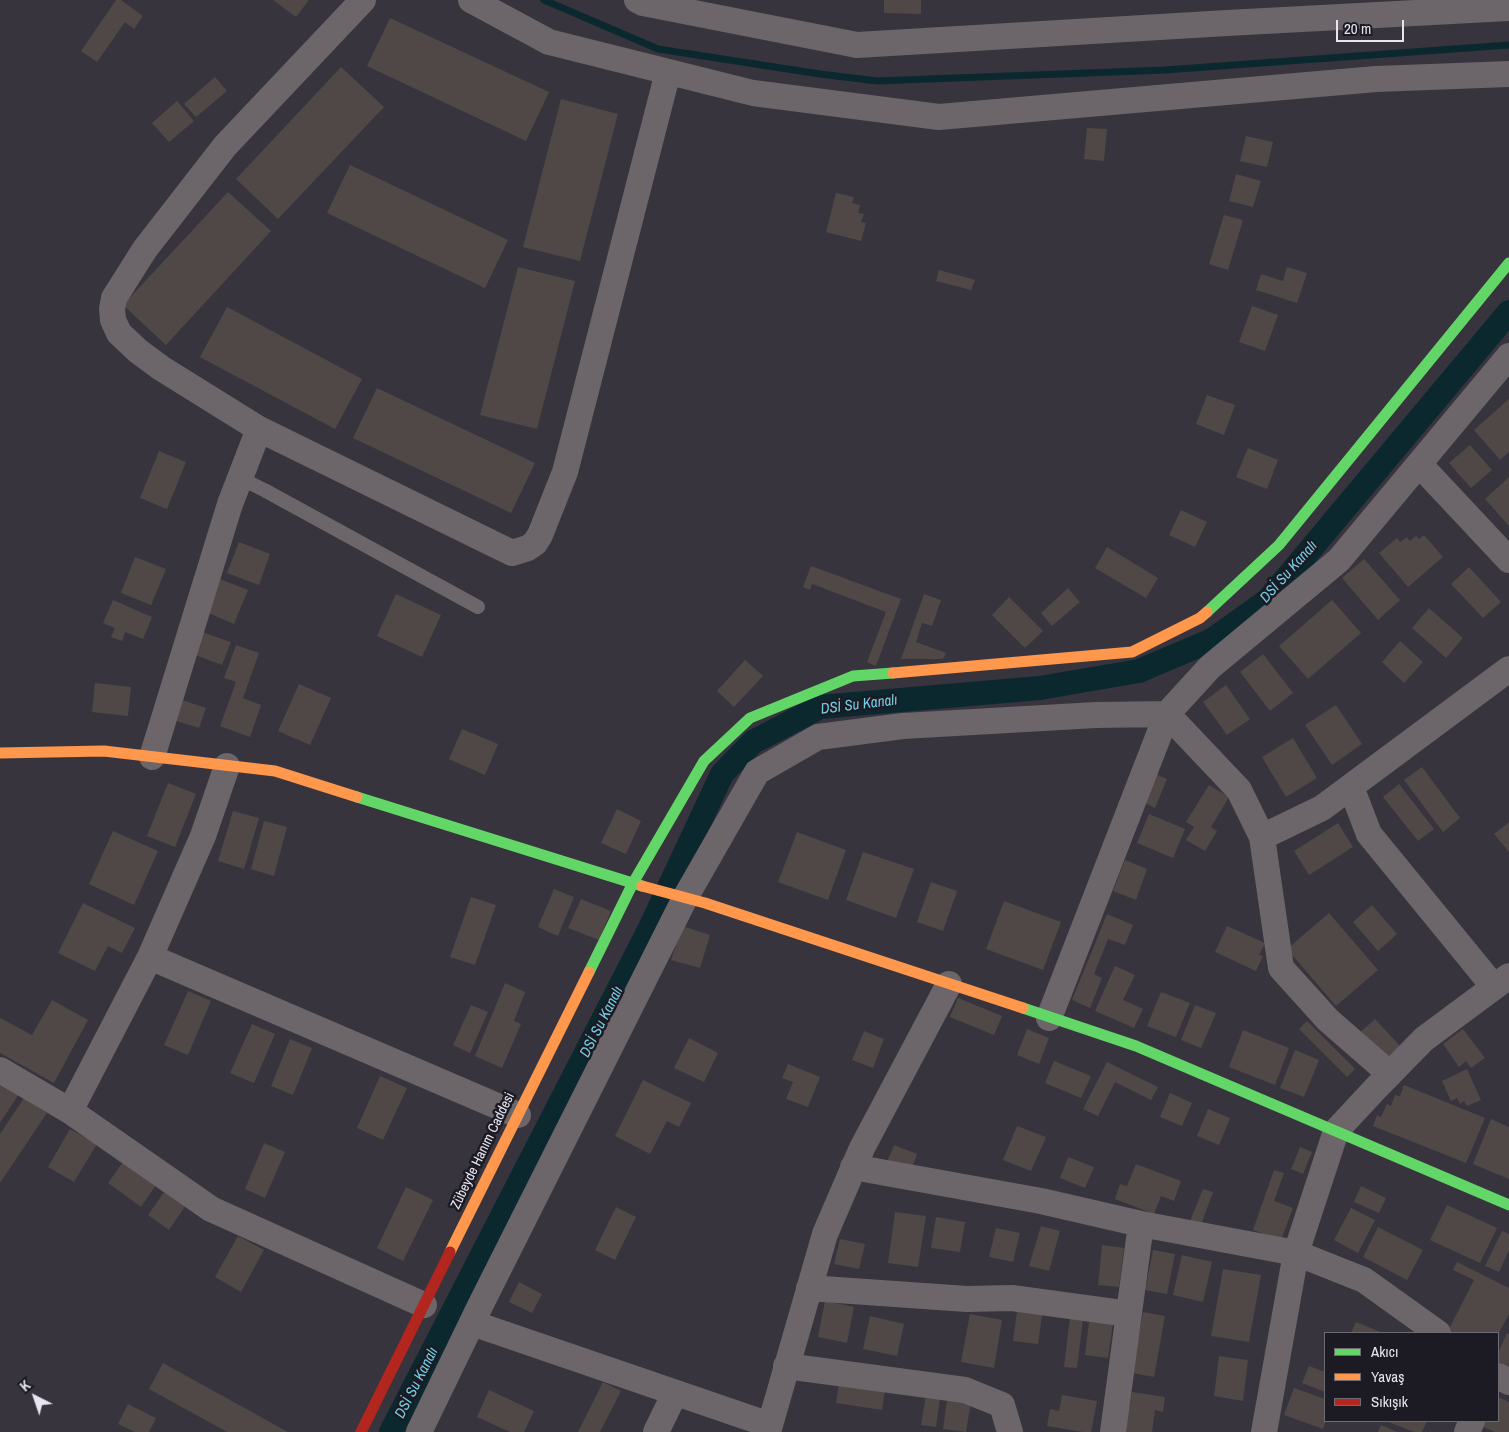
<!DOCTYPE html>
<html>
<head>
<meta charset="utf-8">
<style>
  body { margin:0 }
  #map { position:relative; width:1509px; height:1432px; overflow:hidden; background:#37343e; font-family:"Archivo Narrow",sans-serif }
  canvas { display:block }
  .legend { position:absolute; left:1324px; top:1332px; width:175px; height:90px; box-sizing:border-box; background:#1c1a22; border:1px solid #6d6b74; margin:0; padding:6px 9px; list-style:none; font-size:15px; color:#e7e5f0 }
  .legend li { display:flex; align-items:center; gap:10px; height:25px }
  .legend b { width:25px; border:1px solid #6d6b74 }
  .north { position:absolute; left:10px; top:1372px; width:50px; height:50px; -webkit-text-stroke:4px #1c1a22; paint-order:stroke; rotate:319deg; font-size:14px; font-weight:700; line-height:20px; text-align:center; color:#e7e5f0 }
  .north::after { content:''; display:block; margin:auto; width:18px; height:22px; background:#e7e5f0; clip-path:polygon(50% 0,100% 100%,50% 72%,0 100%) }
  .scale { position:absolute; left:1336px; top:20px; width:68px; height:22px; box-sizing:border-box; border:2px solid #e7e5f0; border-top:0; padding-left:6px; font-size:15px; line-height:18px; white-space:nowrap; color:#e7e5f0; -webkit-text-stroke:4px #1c1a22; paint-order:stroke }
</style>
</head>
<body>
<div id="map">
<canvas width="1509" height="1432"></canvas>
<ul class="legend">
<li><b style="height:6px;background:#63d668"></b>Akıcı</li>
<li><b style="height:6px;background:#ff974d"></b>Yavaş</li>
<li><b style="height:6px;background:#b3261e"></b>Sıkışık</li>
</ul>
<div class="north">K</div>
<div class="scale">20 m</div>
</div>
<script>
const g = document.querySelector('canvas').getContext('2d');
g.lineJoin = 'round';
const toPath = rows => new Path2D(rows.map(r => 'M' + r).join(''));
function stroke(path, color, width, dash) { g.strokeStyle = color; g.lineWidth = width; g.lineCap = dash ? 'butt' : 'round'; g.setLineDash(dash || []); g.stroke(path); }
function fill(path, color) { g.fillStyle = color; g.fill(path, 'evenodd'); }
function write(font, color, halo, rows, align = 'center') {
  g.font = font + ' "Archivo Narrow",sans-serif'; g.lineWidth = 5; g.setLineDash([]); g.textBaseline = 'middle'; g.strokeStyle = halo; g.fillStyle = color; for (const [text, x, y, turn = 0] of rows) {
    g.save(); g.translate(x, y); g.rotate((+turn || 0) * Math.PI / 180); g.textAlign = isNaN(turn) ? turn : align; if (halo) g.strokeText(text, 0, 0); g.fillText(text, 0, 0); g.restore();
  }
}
stroke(toPath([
  [544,0,658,49,820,74,877,81,1165,70,1509,45]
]), '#0c282f', 7);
stroke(toPath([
  [391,1432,649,930,722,774,753,742,820,707,1040,688,1139,671,1212,640,1268,600,1509,312]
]), '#0c282f', 24);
fill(toPath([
  [116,0,121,0,143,16,134,29,125,22,97,62,81,51],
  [273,0,309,0,296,17],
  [884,0,921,0,921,14,884,13],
  [390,18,549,92,526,141,367,66],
  [341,67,384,107,278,219,236,179],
  [215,77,227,91,196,117,184,104],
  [561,99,618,114,580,261,523,247],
  [177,101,194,121,169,142,152,123],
  [1087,128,1107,129,1104,161,1084,159],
  [1246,136,1273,142,1267,167,1240,161],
  [350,165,508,240,485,288,327,213],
  [1236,174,1261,181,1253,207,1229,201],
  [228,192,271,231,166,345,123,305],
  [836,193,854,197,852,203,860,205,858,213,864,214,861,222,866,223,861,241,826,232],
  [1224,215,1243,220,1228,270,1209,264],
  [518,267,575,281,537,429,480,415],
  [1287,267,1307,273,1297,303,1256,290,1261,274,1283,281],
  [939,270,975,280,971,290,936,281],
  [1252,306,1278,315,1265,351,1239,342],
  [227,307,362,379,335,429,200,357],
  [377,388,535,463,511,513,353,438],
  [1207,395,1235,405,1224,435,1196,424],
  [1509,399,1509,452,1500,460,1474,430],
  [1470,445,1492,470,1471,488,1449,463],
  [1248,448,1278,460,1267,489,1236,477],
  [159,451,186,462,167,509,140,498],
  [1509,477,1509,526,1485,499],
  [1181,510,1207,522,1195,547,1169,535],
  [1424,535,1443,557,1408,587,1379,553,1397,538,1400,542,1407,537,1410,541,1416,536,1419,539],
  [239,542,270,554,259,585,227,573],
  [1107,547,1158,578,1146,598,1095,568],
  [135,557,166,569,151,605,121,593],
  [1364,559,1400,600,1378,620,1342,578],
  [811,566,901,599,876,666,867,662,886,612,812,584,810,590,803,587],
  [1469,567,1501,602,1483,618,1451,584],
  [212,576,248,590,234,624,206,612],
  [1068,588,1080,602,1052,626,1041,613],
  [396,594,441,615,422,657,377,636],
  [924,594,941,600,932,626,922,623,916,642,946,653,943,659,901,659],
  [1009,597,1043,631,1025,648,992,615],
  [113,600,152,617,143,639,125,632,122,641,111,637,115,628,103,623],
  [1332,600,1361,633,1308,679,1279,646],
  [1429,608,1463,638,1446,658,1412,628],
  [199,631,231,642,222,665,190,653],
  [1400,641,1423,662,1404,683,1382,662],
  [236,645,259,653,243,698,261,705,250,737,220,726,236,682,224,678],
  [1263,654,1293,693,1270,711,1240,672],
  [745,660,763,676,734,707,717,691],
  [95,683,131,687,128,716,92,712],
  [299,684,331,698,310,745,278,731],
  [1226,685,1250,719,1227,735,1203,702],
  [176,698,206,708,199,728,170,719],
  [1336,705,1362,744,1332,765,1305,725],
  [462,729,498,744,485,775,449,759],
  [1293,738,1317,778,1286,797,1262,757],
  [1422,767,1460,818,1443,832,1404,780],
  [1153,773,1167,779,1155,808,1141,801],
  [168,783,196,794,175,847,147,836],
  [1399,784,1434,829,1418,841,1383,797],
  [1209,785,1229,797,1211,827,1217,831,1205,851,1186,840,1194,827,1186,822],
  [617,809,641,821,626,854,601,843],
  [233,811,259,818,244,869,218,861],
  [1149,814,1185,829,1173,858,1137,843],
  [264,821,287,827,274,876,251,869],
  [1509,822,1509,852,1494,834],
  [1338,823,1353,847,1309,875,1294,851],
  [113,831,158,851,134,905,89,884],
  [797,832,846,850,828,900,778,882],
  [863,852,914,869,896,918,846,900],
  [1125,860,1147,869,1136,900,1113,891],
  [931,882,957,891,943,931,917,922],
  [554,889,574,897,558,936,538,927],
  [471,897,496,905,475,965,450,957],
  [581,899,611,911,599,940,568,928],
  [1004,901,1061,922,1043,970,986,949],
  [83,903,135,928,122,953,108,946,95,971,58,953],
  [1372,905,1397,934,1378,951,1353,922],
  [1329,913,1378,970,1336,1006,1287,949],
  [1107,914,1133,925,1125,945,1108,939,1094,974,1102,978,1090,1008,1072,1000],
  [682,926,710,935,700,968,671,960],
  [1227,926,1265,943,1259,955,1263,956,1256,971,1215,952],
  [1115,966,1135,975,1123,1000,1143,1009,1134,1028,1095,1011],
  [505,983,525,992,514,1021,521,1024,502,1068,475,1056],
  [188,991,211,1001,188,1055,164,1045],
  [1161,992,1190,1003,1176,1037,1147,1026],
  [958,998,1002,1016,994,1035,950,1017],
  [52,1000,88,1020,54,1083,0,1053,0,1018,32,1035],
  [471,1005,488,1012,470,1053,453,1045],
  [1195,1005,1216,1013,1201,1048,1181,1040],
  [1375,1019,1401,1047,1383,1064,1357,1035],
  [1307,1021,1355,1069,1347,1077,1299,1029],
  [252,1024,275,1034,254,1083,230,1073],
  [1027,1029,1049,1038,1039,1064,1017,1055],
  [1463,1029,1485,1058,1471,1068,1466,1061,1459,1067,1443,1044],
  [1243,1030,1289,1048,1275,1085,1229,1067],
  [864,1031,884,1039,873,1068,852,1060],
  [689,1038,718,1053,704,1082,674,1068],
  [290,1039,312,1048,293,1095,271,1086],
  [1295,1050,1319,1060,1304,1097,1280,1088],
  [1054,1061,1091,1076,1081,1098,1045,1083],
  [1107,1062,1158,1087,1151,1100,1115,1082,1098,1116,1083,1109],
  [788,1064,820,1077,808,1107,786,1099,793,1082,782,1078],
  [1467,1069,1481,1100,1467,1106,1464,1101,1460,1104,1457,1098,1451,1101,1442,1081],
  [380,1076,407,1088,383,1140,357,1128],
  [643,1080,691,1103,679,1127,667,1121,650,1154,615,1136],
  [0,1081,19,1094,0,1123],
  [1404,1085,1485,1118,1466,1163,1373,1126,1377,1115,1381,1117,1387,1104,1391,1106,1395,1095,1400,1096],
  [1170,1093,1192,1103,1182,1126,1160,1117],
  [24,1098,47,1113,0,1183,0,1134],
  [1208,1109,1230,1118,1219,1145,1197,1136],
  [1491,1119,1509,1127,1509,1179,1473,1164],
  [1017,1126,1046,1137,1031,1171,1003,1160],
  [70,1129,97,1144,74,1182,48,1167],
  [264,1143,285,1152,265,1198,245,1189],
  [894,1145,917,1154,911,1171,887,1162],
  [1300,1147,1312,1152,1303,1174,1291,1169],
  [1068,1157,1094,1167,1085,1188,1060,1178],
  [125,1159,158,1182,141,1207,108,1183],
  [1136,1164,1181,1181,1174,1201,1161,1196,1154,1214,1115,1199,1120,1184,1127,1186],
  [1274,1170,1284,1173,1274,1201,1293,1208,1281,1240,1253,1230],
  [1361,1186,1386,1198,1379,1213,1354,1202],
  [406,1187,433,1200,403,1261,377,1248],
  [167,1188,188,1202,169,1230,148,1215],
  [1203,1189,1213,1192,1201,1225,1190,1221],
  [1447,1205,1497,1228,1480,1263,1430,1240],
  [616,1207,636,1217,615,1260,595,1250],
  [1351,1208,1375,1220,1358,1253,1334,1240],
  [895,1212,926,1216,918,1267,888,1263],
  [936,1217,965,1222,960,1252,931,1248],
  [1041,1226,1060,1231,1049,1271,1029,1266],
  [1378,1227,1423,1250,1407,1280,1363,1257],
  [996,1228,1020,1233,1013,1262,989,1257],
  [1502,1231,1509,1234,1509,1250,1499,1272,1485,1266],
  [238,1236,264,1250,241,1292,215,1277],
  [840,1239,865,1244,859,1269,834,1264],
  [1102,1245,1124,1248,1119,1287,1098,1285],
  [1153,1250,1175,1254,1167,1294,1145,1290],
  [1182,1255,1212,1262,1203,1302,1173,1295],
  [1457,1262,1509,1288,1509,1314,1499,1333,1451,1333,1448,1331,1474,1280,1453,1270],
  [1223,1269,1261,1275,1249,1342,1211,1336],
  [519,1282,542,1294,532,1313,509,1302],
  [825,1301,854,1307,847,1343,818,1337],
  [1018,1305,1043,1308,1038,1344,1013,1341],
  [1071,1309,1084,1311,1077,1368,1064,1367],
  [1143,1312,1165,1316,1154,1377,1132,1373],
  [1090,1313,1114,1316,1108,1358,1085,1355],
  [970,1314,1002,1320,994,1368,961,1362],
  [870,1316,904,1324,897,1356,863,1349],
  [1356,1322,1383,1333,1351,1333],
  [1507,1333,1509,1334,1509,1372,1498,1366,1498,1353],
  [1219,1356,1248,1360,1243,1401,1214,1396],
  [163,1363,288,1432,227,1432,149,1389],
  [1309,1366,1325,1372,1325,1392,1302,1383],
  [840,1377,886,1384,882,1410,836,1403],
  [603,1382,621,1391,600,1432,578,1432],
  [1294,1388,1325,1399,1326,1421,1323,1429,1284,1415],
  [927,1389,941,1391,936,1427,921,1425],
  [489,1390,534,1411,524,1432,510,1432,477,1417],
  [1132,1392,1165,1397,1163,1412,1155,1410,1152,1432,1125,1432],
  [948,1393,972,1396,966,1432,943,1429],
  [1062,1395,1097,1401,1091,1432,1083,1432,1047,1426,1050,1409,1059,1411],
  [1498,1397,1509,1402,1509,1432,1495,1432,1481,1426,1484,1421,1498,1421],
  [128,1404,156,1418,149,1432,135,1432,118,1424],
  [1386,1421,1427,1421,1422,1432,1414,1432],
  [1381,1425,1397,1432,1378,1432]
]), '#4f4846');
stroke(toPath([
  [240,478,266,491,478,607]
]), '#6c6569', 14);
stroke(toPath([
  [363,0,225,146,145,249,114,298,112,309,113,320,119,333,138,351,161,368,259,429,512,553,528,548,535,543,540,535,565,472,668,72],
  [471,0,549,42,753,93,939,117,1376,79,1509,74],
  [637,0,643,3,857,45,1227,23,1509,8],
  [1419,464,1509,560],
  [152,757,230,504,259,429],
  [1351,787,1369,834,1494,987],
  [1262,837,1322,808,1509,669],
  [150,957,518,1115],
  [1049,1018,1167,714,1210,667,1339,560,1509,356],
  [0,1070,70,1111,211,1209,424,1305],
  [70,1111,150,957,203,836,227,766],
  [853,1167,1041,1201,1141,1224,1296,1253,1364,1280,1438,1333],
  [809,1288,967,1299,1012,1298,1129,1314],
  [472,1323,770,1425],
  [786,1366,965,1390,1002,1405,1010,1432],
  [1498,1376,1509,1382],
  [419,1432,480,1306,685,898,757,772,818,737,903,726,1096,715,1167,714,1239,790,1262,837,1281,968,1328,1020,1390,1074],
  [656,1432,675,1393],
  [768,1432,825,1234,862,1148,949,984],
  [1113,1432,1141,1224],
  [1264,1432,1296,1253,1336,1131,1376,1088,1424,1039,1509,976],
  [1467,1432,1472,1421]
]), '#6c6569', 26);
stroke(toPath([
  [1207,612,1279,545,1509,263],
  [357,797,642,886],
  [589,972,633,883,704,761,750,718,853,676,893,673],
  [1023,1008,1136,1046,1509,1205]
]), '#63d668', 11);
stroke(toPath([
  [893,673,1132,652,1200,618,1207,612],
  [0,753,104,751,275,771,357,797],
  [642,886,705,903,1023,1008],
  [450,1252,589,972]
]), '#ff974d', 11);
stroke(toPath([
  [361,1432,450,1252]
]), '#b3261e', 11);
write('14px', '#e7e5f0', '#1c1a22', [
  ["Zübeyde Hanım Caddesi",483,1151,-64]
]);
write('italic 15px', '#73cee3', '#1c1a22', [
  ["DSİ Su Kanalı",1289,572,-48],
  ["DSİ Su Kanalı",859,705,-7],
  ["DSİ Su Kanalı",602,1022,-63],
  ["DSİ Su Kanalı",417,1383,-63]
]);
</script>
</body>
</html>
